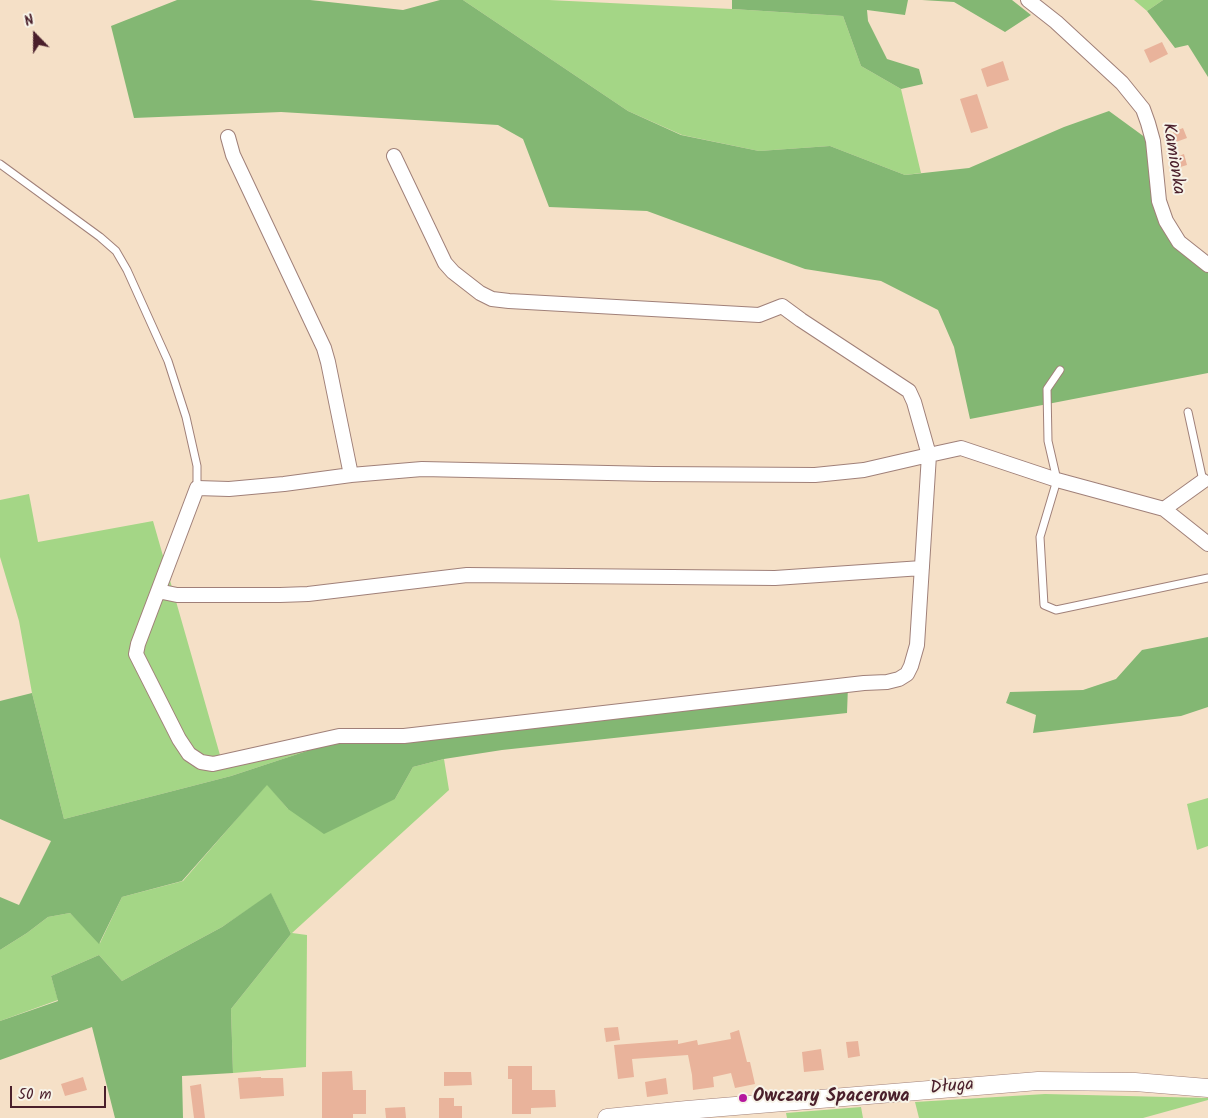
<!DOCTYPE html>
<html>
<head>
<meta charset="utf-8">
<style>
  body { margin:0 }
  #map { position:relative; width:1208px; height:1118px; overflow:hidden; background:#f5e0c7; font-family:Kalam,sans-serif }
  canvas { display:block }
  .north { position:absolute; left:10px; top:10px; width:50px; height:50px; -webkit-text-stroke:4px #f7f3e8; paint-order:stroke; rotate:338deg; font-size:14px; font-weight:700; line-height:20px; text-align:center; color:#4a1f2b }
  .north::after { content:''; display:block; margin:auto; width:18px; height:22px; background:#4a1f2b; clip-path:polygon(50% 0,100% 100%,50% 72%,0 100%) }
  .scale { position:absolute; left:10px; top:1086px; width:96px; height:22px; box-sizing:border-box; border:2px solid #4a1f2b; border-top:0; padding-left:6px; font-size:15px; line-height:18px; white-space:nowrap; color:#4a1f2b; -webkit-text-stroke:4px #f7f3e8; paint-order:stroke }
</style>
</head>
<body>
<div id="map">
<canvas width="1208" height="1118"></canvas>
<div class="north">N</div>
<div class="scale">50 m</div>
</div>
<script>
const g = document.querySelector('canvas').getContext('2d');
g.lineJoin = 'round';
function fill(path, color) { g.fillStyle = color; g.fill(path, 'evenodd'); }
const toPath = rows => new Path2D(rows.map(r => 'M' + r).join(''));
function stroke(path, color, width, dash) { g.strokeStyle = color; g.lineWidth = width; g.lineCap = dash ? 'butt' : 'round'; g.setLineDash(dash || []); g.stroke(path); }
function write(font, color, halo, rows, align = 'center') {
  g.font = font + ' Kalam,sans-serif'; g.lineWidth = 4; g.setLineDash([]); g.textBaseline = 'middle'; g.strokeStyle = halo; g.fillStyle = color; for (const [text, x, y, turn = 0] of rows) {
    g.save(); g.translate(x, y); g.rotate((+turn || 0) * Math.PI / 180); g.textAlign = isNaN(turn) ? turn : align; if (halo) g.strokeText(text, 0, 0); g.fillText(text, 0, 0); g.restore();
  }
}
fill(toPath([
  [463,0,549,0,732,9,843,16,861,66,901,89,921,173,905,175,830,146,759,151,682,135,628,111],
  [1134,0,1163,0,1147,11],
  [29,494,38,542,153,521,220,755,331,743,231,776,64,819,32,693,19,621,0,557,0,500],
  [444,759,449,790,292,933,307,935,306,1067,233,1073,231,1009,291,934,271,894,222,927,122,981,99,955,51,976,58,1000,0,1021,0,950,27,933,48,917,70,913,100,943,122,897,183,881,267,784,288,809,395,799,413,767],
  [1208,798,1208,846,1197,850,1187,804],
  [1045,1094,1208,1098,1208,1100,1143,1118,919,1118,915,1102],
  [861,1107,863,1118,787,1118,786,1113]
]), '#a4d686');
fill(toPath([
  [177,0,310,0,403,10,440,0,463,0,628,111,681,135,759,151,830,146,905,175,969,168,1064,127,1109,111,1146,138,1159,213,1208,271,1208,373,970,419,954,347,938,310,881,281,805,269,647,211,549,207,523,139,498,125,281,112,134,118,111,26],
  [732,0,908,0,905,15,867,10,868,21,887,59,919,69,923,84,901,89,861,66,843,16,732,9],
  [922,0,1012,0,1031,15,1005,32,954,2],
  [1163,0,1208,0,1208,77,1188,45,1175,48,1147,11],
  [1208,637,1208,707,1181,716,1033,733,1036,715,1006,703,1010,692,1083,690,1116,679,1142,650],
  [848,686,847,713,502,750,444,759,413,767,395,799,324,834,288,809,267,785,182,881,122,897,99,944,70,913,48,917,27,933,0,950,0,897,19,905,51,841,0,819,0,701,32,693,64,819,231,776,331,743],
  [271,893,291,934,231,1009,233,1073,182,1076,183,1118,115,1118,92,1027,0,1060,0,1021,58,1001,51,976,99,955,122,981,222,927]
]), '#83b773');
fill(toPath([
  [1162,42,1168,54,1150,63,1144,50],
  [1003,61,1009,80,987,87,981,69],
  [977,94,988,128,971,133,960,99],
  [1183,128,1187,138,1176,142,1173,132],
  [1184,154,1187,165,1177,168,1173,158],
  [618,1027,620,1040,606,1042,604,1028],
  [739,1030,747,1062,750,1062,755,1084,735,1088,731,1073,713,1077,714,1087,693,1090,692,1075,688,1055,632,1059,634,1077,618,1079,614,1045,678,1040,678,1044,697,1040,698,1045,731,1039,730,1033],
  [858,1041,860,1056,848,1058,846,1042],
  [821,1049,824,1070,804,1072,802,1052],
  [508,1066,532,1066,532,1090,555,1090,556,1107,531,1108,531,1114,512,1114,512,1079,508,1079],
  [352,1071,353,1090,366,1090,366,1114,353,1114,353,1118,322,1118,322,1072],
  [444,1072,471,1072,472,1085,444,1086],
  [83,1077,87,1090,65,1096,61,1084],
  [261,1077,261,1078,283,1078,284,1096,240,1099,238,1078],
  [666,1078,668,1094,647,1097,645,1082],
  [201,1084,205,1118,194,1118,190,1086],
  [439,1098,454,1098,454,1106,462,1106,462,1118,439,1118],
  [405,1107,406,1118,386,1118,385,1108]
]), '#e9b39b');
const service = toPath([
  [0,164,100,237,116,251,127,270,168,361,186,417,197,466,197,488],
  [1060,370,1047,389,1048,441,1057,480,1040,537,1044,605,1056,610,1208,578],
  [1188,412,1203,481]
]);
const minor = toPath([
  [1028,0,1056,22,1122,83,1143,109,1148,123,1153,141,1159,201,1166,221,1179,242,1208,265],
  [228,137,233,155,324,348,328,362,351,475],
  [394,156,445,263,453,272,480,293,492,299,509,301,759,315,782,306,801,320,909,391,914,402,929,455,917,645,911,666,907,674,899,679,887,682,864,683,404,736,339,736,213,764,201,762,189,754,179,739,136,654,138,644,197,488,229,489,284,484,351,475,422,469,654,474,815,475,864,470,929,455,961,448,1057,480,1164,509,1208,544],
  [1164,509,1203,481],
  [158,591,177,595,280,595,308,594,467,575,775,578,922,568]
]);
const tertiary = toPath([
  [607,1118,687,1110,1038,1081,1135,1082,1208,1088]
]);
stroke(service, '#a08079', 9);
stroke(minor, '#a08079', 16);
stroke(tertiary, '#a08079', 19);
stroke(service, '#fff', 7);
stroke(minor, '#fff', 14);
stroke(tertiary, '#fff', 18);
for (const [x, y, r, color] of [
  [743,1098,5,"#b5179e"]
]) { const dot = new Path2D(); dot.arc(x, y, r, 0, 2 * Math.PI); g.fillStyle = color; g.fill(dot); stroke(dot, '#f7f3e8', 2); }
write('18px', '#4a1f2b', '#f7f3e8', [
  ["Kamionka",1172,159,81],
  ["Długa",952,1088,-5]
]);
write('bold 18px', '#4a1f2b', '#f7f3e8', [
  ["Owczary Spacerowa",753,1098]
], 'left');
</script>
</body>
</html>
